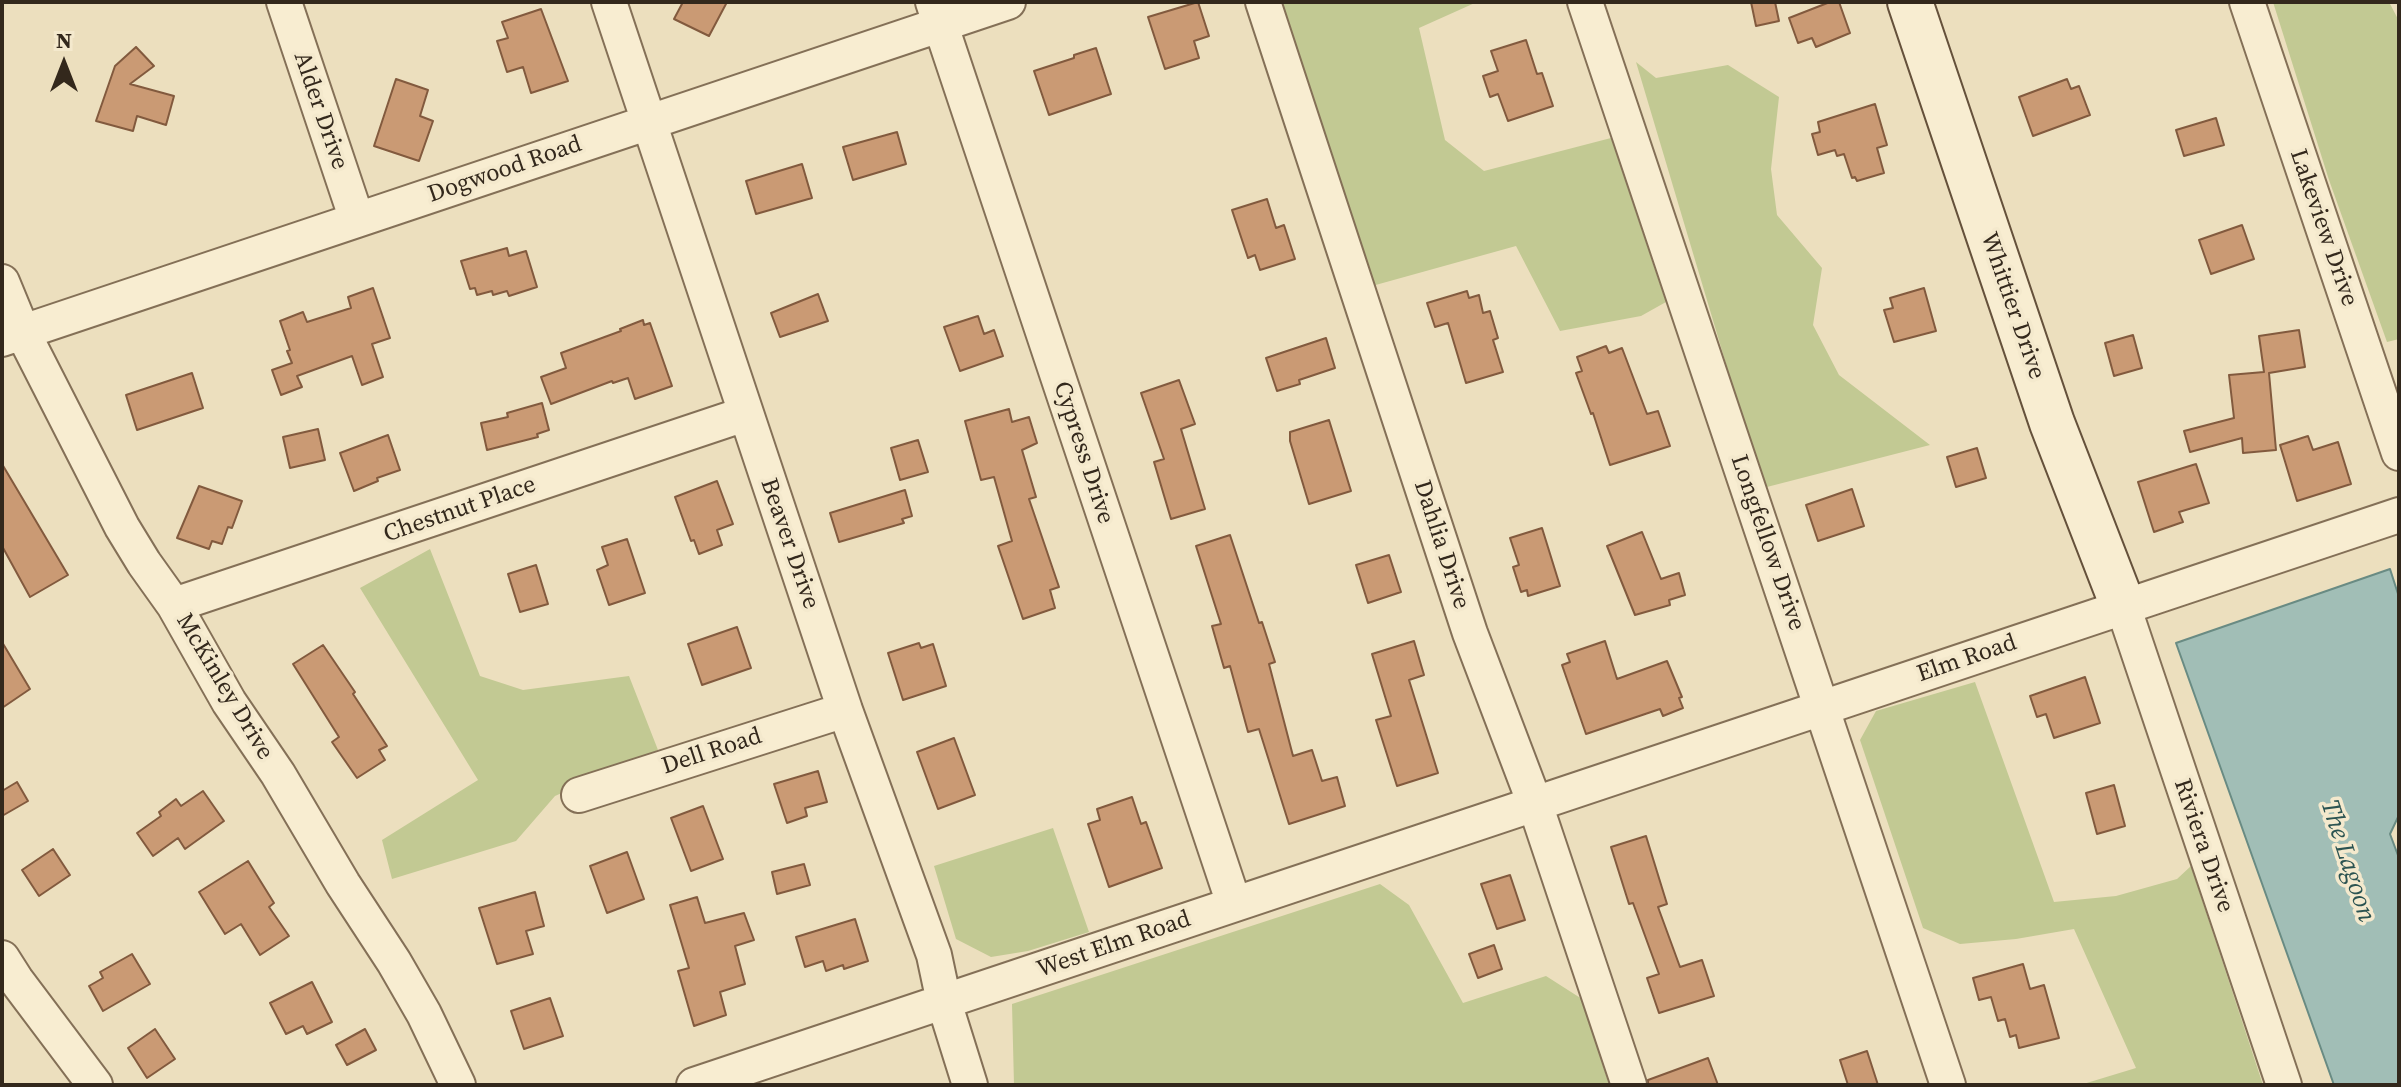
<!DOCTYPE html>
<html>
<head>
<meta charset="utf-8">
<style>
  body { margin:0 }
  #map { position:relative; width:2401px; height:1087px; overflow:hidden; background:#ecdfbe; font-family:"Source Serif 4",serif }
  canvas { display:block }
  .frame { position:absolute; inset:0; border:4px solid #33281c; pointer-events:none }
  .north { position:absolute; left:24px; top:24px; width:80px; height:80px; -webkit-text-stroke:6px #f4e9cd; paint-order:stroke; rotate:0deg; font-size:22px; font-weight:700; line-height:32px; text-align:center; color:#33281c }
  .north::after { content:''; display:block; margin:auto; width:28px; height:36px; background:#33281c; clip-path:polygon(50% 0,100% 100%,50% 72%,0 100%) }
</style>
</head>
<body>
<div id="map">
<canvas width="2401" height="1087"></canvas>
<div class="frame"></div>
<div class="north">N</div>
</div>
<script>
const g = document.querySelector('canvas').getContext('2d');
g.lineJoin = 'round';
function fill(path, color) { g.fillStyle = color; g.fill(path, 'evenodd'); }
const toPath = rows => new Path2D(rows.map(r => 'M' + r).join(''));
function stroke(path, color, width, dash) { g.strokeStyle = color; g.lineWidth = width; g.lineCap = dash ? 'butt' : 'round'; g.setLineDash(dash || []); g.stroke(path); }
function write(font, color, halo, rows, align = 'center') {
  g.font = font + ' "Source Serif 4",serif'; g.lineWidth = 7; g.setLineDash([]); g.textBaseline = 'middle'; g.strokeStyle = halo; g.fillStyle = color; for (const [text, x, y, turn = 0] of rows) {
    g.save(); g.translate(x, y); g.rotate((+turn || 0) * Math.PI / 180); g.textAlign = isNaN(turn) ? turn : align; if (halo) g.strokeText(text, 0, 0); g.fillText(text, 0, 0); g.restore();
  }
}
fill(toPath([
  [1281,2,1477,2,1419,28,1445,140,1484,171,1611,138,1666,302,1641,316,1560,331,1516,246,1372,286],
  [2273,2,2389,2,2399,21,2399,339,2387,342,2329,180],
  [1636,62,1656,78,1728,65,1779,97,1771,169,1777,215,1822,268,1813,325,1839,375,1930,445,1763,488],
  [430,549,480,676,523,690,629,676,658,750,555,796,516,841,392,879,382,840,478,780,360,588],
  [1975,682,2054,902,2116,896,2177,879,2191,866,2263,1085,2080,1085,2136,1068,2074,929,2016,939,1960,944,1923,928,1860,740,1876,711],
  [1053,828,1089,932,1028,951,991,957,956,939,934,866],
  [1380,884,1409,905,1463,1003,1546,976,1582,999,1609,1085,1140,1085,1134,1083,1130,1085,1014,1085,1012,1004]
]), '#c2c993');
const water = toPath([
  [2390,569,2399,597,2399,815,2390,834,2399,858,2399,1085,2334,1085,2176,643,2390,569]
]);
fill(water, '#a1beb6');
stroke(water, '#698b83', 2);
const building = toPath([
  [683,2,727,2,709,36,674,19,683,2],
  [1198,2,1209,36,1194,41,1199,58,1165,69,1148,17,1198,2],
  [1751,2,1775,2,1779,21,1756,26,1751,2],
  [1830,2,1839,2,1850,33,1816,47,1812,38,1798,43,1789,18,1830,2],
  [541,9,568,81,531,93,523,67,507,72,497,41,508,38,502,22,541,9],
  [1526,40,1537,74,1542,73,1553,106,1508,121,1498,94,1490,97,1483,76,1498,71,1491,51,1526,40],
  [136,47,154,66,130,84,174,96,166,125,137,116,133,131,96,121,115,66,136,47],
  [1096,48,1111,94,1049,115,1034,71,1074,58,1074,55,1096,48],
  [396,79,428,90,420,116,433,121,419,161,374,146,396,79],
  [2067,79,2071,89,2079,86,2090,115,2033,136,2019,97,2067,79],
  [1875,104,1887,145,1877,148,1884,173,1857,181,1855,177,1852,178,1844,154,1837,156,1835,150,1818,155,1812,134,1820,132,1818,122,1875,104],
  [2216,118,2224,145,2184,156,2176,130,2216,118],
  [897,132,906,164,853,180,843,147,897,132],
  [802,164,812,198,756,214,746,181,802,164],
  [1267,199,1276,228,1284,225,1295,259,1260,270,1255,255,1248,258,1232,210,1267,199],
  [2242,225,2254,259,2211,274,2199,240,2242,225],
  [507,248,509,256,526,251,537,287,509,296,507,291,493,295,492,291,477,295,475,288,470,289,461,261,507,248],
  [373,288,390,338,372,344,383,377,362,385,352,356,297,376,302,387,281,395,272,370,292,363,287,351,290,350,280,321,303,312,307,322,351,308,348,297,373,288],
  [1924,288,1936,331,1894,342,1884,310,1893,308,1890,298,1924,288],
  [1467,291,1469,298,1479,295,1483,313,1490,311,1498,338,1493,340,1503,372,1466,383,1448,323,1435,327,1427,303,1467,291],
  [818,294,828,321,780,337,771,313,818,294],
  [978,316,984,334,994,330,1003,356,960,371,944,327,978,316],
  [643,320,644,325,650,323,672,386,635,399,628,378,613,383,612,381,551,404,541,377,566,368,561,353,621,331,620,329,643,320],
  [2299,330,2305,367,2269,373,2276,450,2243,453,2242,438,2190,452,2184,431,2234,418,2229,375,2264,372,2259,336,2299,330],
  [2133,335,2142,368,2114,376,2105,343,2133,335],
  [1326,338,1335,368,1299,380,1300,384,1277,391,1266,358,1326,338],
  [1606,346,1609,353,1622,348,1647,414,1658,411,1670,446,1610,465,1593,413,1591,414,1576,373,1582,371,1577,357,1606,346],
  [192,373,203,408,137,430,126,395,192,373],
  [1179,380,1195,424,1181,429,1205,509,1171,519,1154,462,1164,459,1141,393,1179,380],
  [542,403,549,430,537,434,538,437,487,450,481,423,508,417,507,413,542,403],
  [1009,409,1012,422,1029,417,1037,443,1022,450,1036,497,1029,499,1059,587,1050,590,1055,608,1023,619,998,546,1012,541,994,477,981,480,965,421,1009,409],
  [1329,420,1351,491,1309,504,1290,441,1290,432,1329,420],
  [318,429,325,460,290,468,283,437,318,429],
  [388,435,400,470,377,478,378,481,354,491,340,453,388,435],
  [2308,436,2313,450,2338,442,2351,484,2297,501,2280,445,2308,436],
  [918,440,928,472,900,480,891,448,918,440],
  [1977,448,1986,478,1956,487,1947,457,1977,448],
  [2,464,68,575,30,597,2,546,2,464],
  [2196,464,2209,503,2179,512,2183,522,2154,532,2138,482,2196,464],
  [717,481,733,524,717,530,722,545,699,554,694,540,691,541,675,497,717,481],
  [199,486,242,501,232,528,228,527,222,544,212,541,209,549,177,538,199,486],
  [1852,489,1864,526,1818,541,1806,505,1852,489],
  [905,490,912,516,902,519,904,523,839,542,830,513,905,490],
  [1542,528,1560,586,1528,596,1527,590,1521,592,1513,567,1519,565,1510,538,1542,528],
  [1642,532,1661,579,1679,573,1685,595,1669,600,1670,605,1635,615,1607,546,1642,532],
  [1230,535,1259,623,1262,622,1275,662,1269,664,1293,756,1312,750,1322,781,1337,777,1345,806,1289,824,1259,729,1248,732,1230,666,1224,668,1212,626,1221,624,1196,546,1230,535],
  [627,539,645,593,609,605,597,570,608,565,602,547,627,539],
  [1389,555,1401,592,1368,603,1356,565,1389,555],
  [536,565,548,604,520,612,508,574,536,565],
  [737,627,751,668,702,685,688,644,737,627],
  [1414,641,1424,675,1409,680,1438,773,1397,786,1376,720,1391,716,1372,654,1414,641],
  [1605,641,1617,679,1667,661,1682,697,1679,698,1683,708,1663,716,1660,709,1586,734,1562,665,1570,662,1567,654,1605,641],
  [2,642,30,689,2,708,2,642],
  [919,643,921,648,933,644,946,686,903,700,888,653,919,643],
  [323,645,355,692,353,694,387,746,379,750,385,760,357,778,332,742,339,737,293,664,323,645],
  [2085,677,2100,723,2054,738,2046,714,2037,717,2030,696,2085,677],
  [954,738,975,795,938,809,917,752,954,738],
  [818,771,827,802,805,808,807,816,787,823,774,784,818,771],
  [17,782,28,801,2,816,2,791,17,782],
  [2114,785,2125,826,2097,834,2086,793,2114,785],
  [203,791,224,821,185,849,178,838,153,856,137,833,161,816,159,812,176,799,181,806,203,791],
  [1132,797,1141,824,1146,822,1162,868,1109,887,1088,824,1100,820,1097,809,1132,797],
  [703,806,723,859,691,871,671,818,703,806],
  [1646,836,1667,904,1658,907,1680,967,1702,960,1714,996,1659,1013,1647,978,1659,974,1633,903,1629,904,1611,847,1646,836],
  [53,849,70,875,39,896,22,870,53,849],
  [627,852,644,899,607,913,590,866,627,852],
  [248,861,274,903,269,907,289,936,260,955,241,924,225,934,199,892,248,861],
  [804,864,810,885,777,894,772,872,804,864],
  [1510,875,1525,920,1497,929,1481,884,1510,875],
  [535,892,544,926,526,931,533,954,497,964,479,908,535,892],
  [697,897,705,923,744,913,754,940,735,946,745,984,720,992,726,1015,694,1026,678,971,689,968,670,905,697,897],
  [855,919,868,961,844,969,843,965,826,971,823,961,805,967,796,937,855,919],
  [1494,945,1502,969,1478,978,1469,954,1494,945],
  [132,954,150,984,103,1011,89,986,103,978,100,972,132,954],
  [2023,964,2030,989,2044,985,2059,1038,2019,1048,2016,1035,2010,1037,2005,1019,1998,1021,1991,997,1979,1000,1973,978,2023,964],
  [312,982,332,1022,307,1034,303,1026,286,1034,270,1003,312,982],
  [550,998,563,1036,524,1049,511,1011,550,998],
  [155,1029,175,1059,147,1078,128,1048,155,1029],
  [365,1029,376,1050,347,1065,336,1045,365,1029],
  [1867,1051,1878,1085,1848,1085,1840,1060,1867,1051],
  [1708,1058,1718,1085,1648,1085,1648,1080,1708,1058]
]);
fill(building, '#ca9a74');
stroke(building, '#825a3e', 2);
const street = toPath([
  [284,2,357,220],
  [609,2,845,710,934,955,944,1002,970,1085],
  [933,2,1234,904],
  [1263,2,1470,633,1535,804,1629,1085],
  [1585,2,1948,1085],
  [2247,2,2399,453],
  [2,282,23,333,122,527,144,563,174,605,229,702,278,774,343,884,394,962,424,1014,458,1085],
  [2,339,1008,2],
  [174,605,745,414],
  [2123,606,2284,1085],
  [579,795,845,710],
  [2,958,16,980,95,1085],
  [694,1085,2399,515]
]);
const secondary = toPath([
  [1910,2,2052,423,2123,606]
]);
stroke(street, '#847057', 38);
stroke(secondary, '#65513b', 48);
stroke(street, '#f8edd1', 34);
stroke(secondary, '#f8edd1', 44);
write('24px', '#33281c', '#f4e9cd', [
  ["Alder Drive",320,111,71],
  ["Dogwood Road",505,170,-19],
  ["Lakeview Drive",2323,228,71],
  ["Whittier Drive",2012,306,71],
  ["Cypress Drive",1083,453,72],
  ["Chestnut Place",460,510,-19],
  ["Longfellow Drive",1767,543,71],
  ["Beaver Drive",789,544,71],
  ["Dahlia Drive",1441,545,72],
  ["Elm Road",1967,659,-19],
  ["McKinley Drive",224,687,59],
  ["Dell Road",712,752,-18],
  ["Riviera Drive",2203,846,71],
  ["West Elm Road",1114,945,-19]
]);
write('italic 26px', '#2b5351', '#f4e9cd', [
  ["The Lagoon",2347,861,72]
]);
</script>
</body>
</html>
